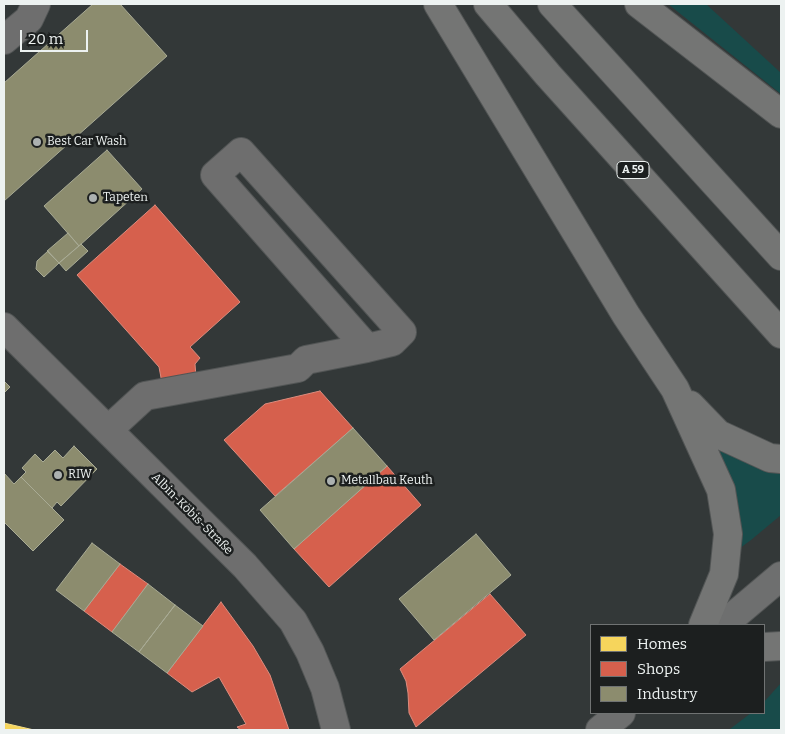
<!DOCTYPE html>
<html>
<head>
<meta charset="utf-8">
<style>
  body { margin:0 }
  #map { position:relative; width:785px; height:734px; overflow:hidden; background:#333838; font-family:Bitter,serif }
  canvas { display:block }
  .frame { position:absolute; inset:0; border:5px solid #edf2f1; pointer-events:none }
  .legend { position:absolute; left:590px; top:624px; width:175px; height:90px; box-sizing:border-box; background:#1c1f1f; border:1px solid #707373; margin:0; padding:6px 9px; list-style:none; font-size:15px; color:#edf2f1 }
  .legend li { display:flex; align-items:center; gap:10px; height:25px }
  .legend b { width:25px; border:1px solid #707373 }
  .scale { position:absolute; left:20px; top:30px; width:68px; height:22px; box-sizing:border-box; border:2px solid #edf2f1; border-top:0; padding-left:6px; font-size:15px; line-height:18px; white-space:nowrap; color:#edf2f1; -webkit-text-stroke:4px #1c1f1f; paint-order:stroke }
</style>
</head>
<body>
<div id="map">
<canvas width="785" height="734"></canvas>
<div class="frame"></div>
<ul class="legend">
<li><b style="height:14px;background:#f6d55c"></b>Homes</li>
<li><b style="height:14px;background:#d6604d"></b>Shops</li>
<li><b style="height:14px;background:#8c8c6e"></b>Industry</li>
</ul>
<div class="scale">20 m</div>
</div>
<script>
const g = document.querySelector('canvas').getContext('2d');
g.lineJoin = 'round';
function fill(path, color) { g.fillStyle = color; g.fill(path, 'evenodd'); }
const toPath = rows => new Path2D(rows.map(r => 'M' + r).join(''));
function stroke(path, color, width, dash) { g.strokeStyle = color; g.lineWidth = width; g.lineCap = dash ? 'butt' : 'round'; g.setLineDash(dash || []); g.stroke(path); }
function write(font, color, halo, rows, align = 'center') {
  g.font = font + ' Bitter,serif'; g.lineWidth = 5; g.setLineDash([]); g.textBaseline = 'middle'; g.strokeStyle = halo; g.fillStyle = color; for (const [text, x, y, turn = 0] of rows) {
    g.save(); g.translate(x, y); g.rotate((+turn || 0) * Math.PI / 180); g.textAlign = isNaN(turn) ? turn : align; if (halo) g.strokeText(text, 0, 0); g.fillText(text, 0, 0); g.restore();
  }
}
fill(toPath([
  [668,4,706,4,781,73,781,94],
  [720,448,781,469,781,515,751,540,736,551,718,452],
  [781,683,781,730,730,729,751,713,764,713,764,702]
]), '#184b4a');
const homes = toPath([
  [4,723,34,730,4,730,4,723]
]);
fill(homes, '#f6d55c');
stroke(homes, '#f3de89', 1);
const shops = toPath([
  [155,205,240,302,190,347,200,358,195,364,196,377,162,383,159,367,77,275,155,205],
  [320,391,353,428,275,496,224,440,265,404,320,391],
  [387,466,421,505,329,587,294,549,387,466],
  [120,564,148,584,112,632,84,611,120,564],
  [490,594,526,635,416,727,409,713,408,693,406,681,400,669,490,594],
  [221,602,253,646,270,675,289,730,241,730,237,727,246,724,219,677,192,692,167,673,221,602]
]);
fill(shops, '#d6604d');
stroke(shops, '#dd8c7e', 1);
const industry = toPath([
  [93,4,120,4,167,56,4,201,4,83,93,4],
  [107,150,142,189,79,246,44,206,107,150],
  [68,233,79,246,59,263,47,251,68,233],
  [81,244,88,251,66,271,59,263,81,244],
  [48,251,59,263,44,277,36,269,37,261,48,251],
  [4,381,10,387,4,393,4,381],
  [353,428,387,466,294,549,260,510,353,428],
  [74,446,97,469,61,506,57,502,52,508,21,477,26,472,22,468,35,454,43,462,55,450,63,458,74,446],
  [4,473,14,484,21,477,64,520,33,551,4,522,4,473],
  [476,534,511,575,434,640,399,599,476,534],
  [92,543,120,564,84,611,56,590,92,543],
  [148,584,175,605,139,652,112,632,148,584],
  [175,605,203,626,167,673,139,652,175,605]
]);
fill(industry, '#8c8c6e');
stroke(industry, '#a9ab95', 1);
const minor = toPath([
  [4,40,29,19,36,4],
  [4,327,245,566,293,621,310,652,325,688,336,730],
  [108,430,145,396,298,368,306,360,367,348,392,342,402,332,241,152,215,175,367,348]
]);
const major = toPath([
  [723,625,781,576],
  [600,730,621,713]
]);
const highway = toPath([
  [438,4,626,315,675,389,721,490,728,534,724,574,703,625],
  [488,4,548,75,781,334],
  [552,4,781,256],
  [639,4,781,114],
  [690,405,718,434,770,458,781,459],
  [764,647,781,646]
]);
stroke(minor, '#525555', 30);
stroke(major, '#525555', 30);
stroke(highway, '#525555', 30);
stroke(minor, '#6e6e6e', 28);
stroke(major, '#6e6f6f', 28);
stroke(highway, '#747574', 28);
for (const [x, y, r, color] of [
  [37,142,5,"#acb1b0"],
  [93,198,5,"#acb1b0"],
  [58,475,5,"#acb1b0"],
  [331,481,5,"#acb1b0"]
]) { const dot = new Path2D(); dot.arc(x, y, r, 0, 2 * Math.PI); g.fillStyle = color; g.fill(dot); stroke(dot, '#1c1f1f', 2); }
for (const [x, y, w] of [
  [633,170,32]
]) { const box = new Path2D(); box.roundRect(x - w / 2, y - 8.5, w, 17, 4); g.fillStyle = '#1c1f1f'; g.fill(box); stroke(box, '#edf2f1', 1); }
write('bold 11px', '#edf2f1', null, [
  ["A 59",633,170]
]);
write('12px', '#edf2f1', '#1c1f1f', [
  ["Best Car Wash",47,142],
  ["Tapeten",103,198],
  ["RIW",68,475],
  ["Metallbau Keuth",341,481]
], 'left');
write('12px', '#edf2f1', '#1c1f1f', [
  ["Albin-Köbis-Straße",192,514,45]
]);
</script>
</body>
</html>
